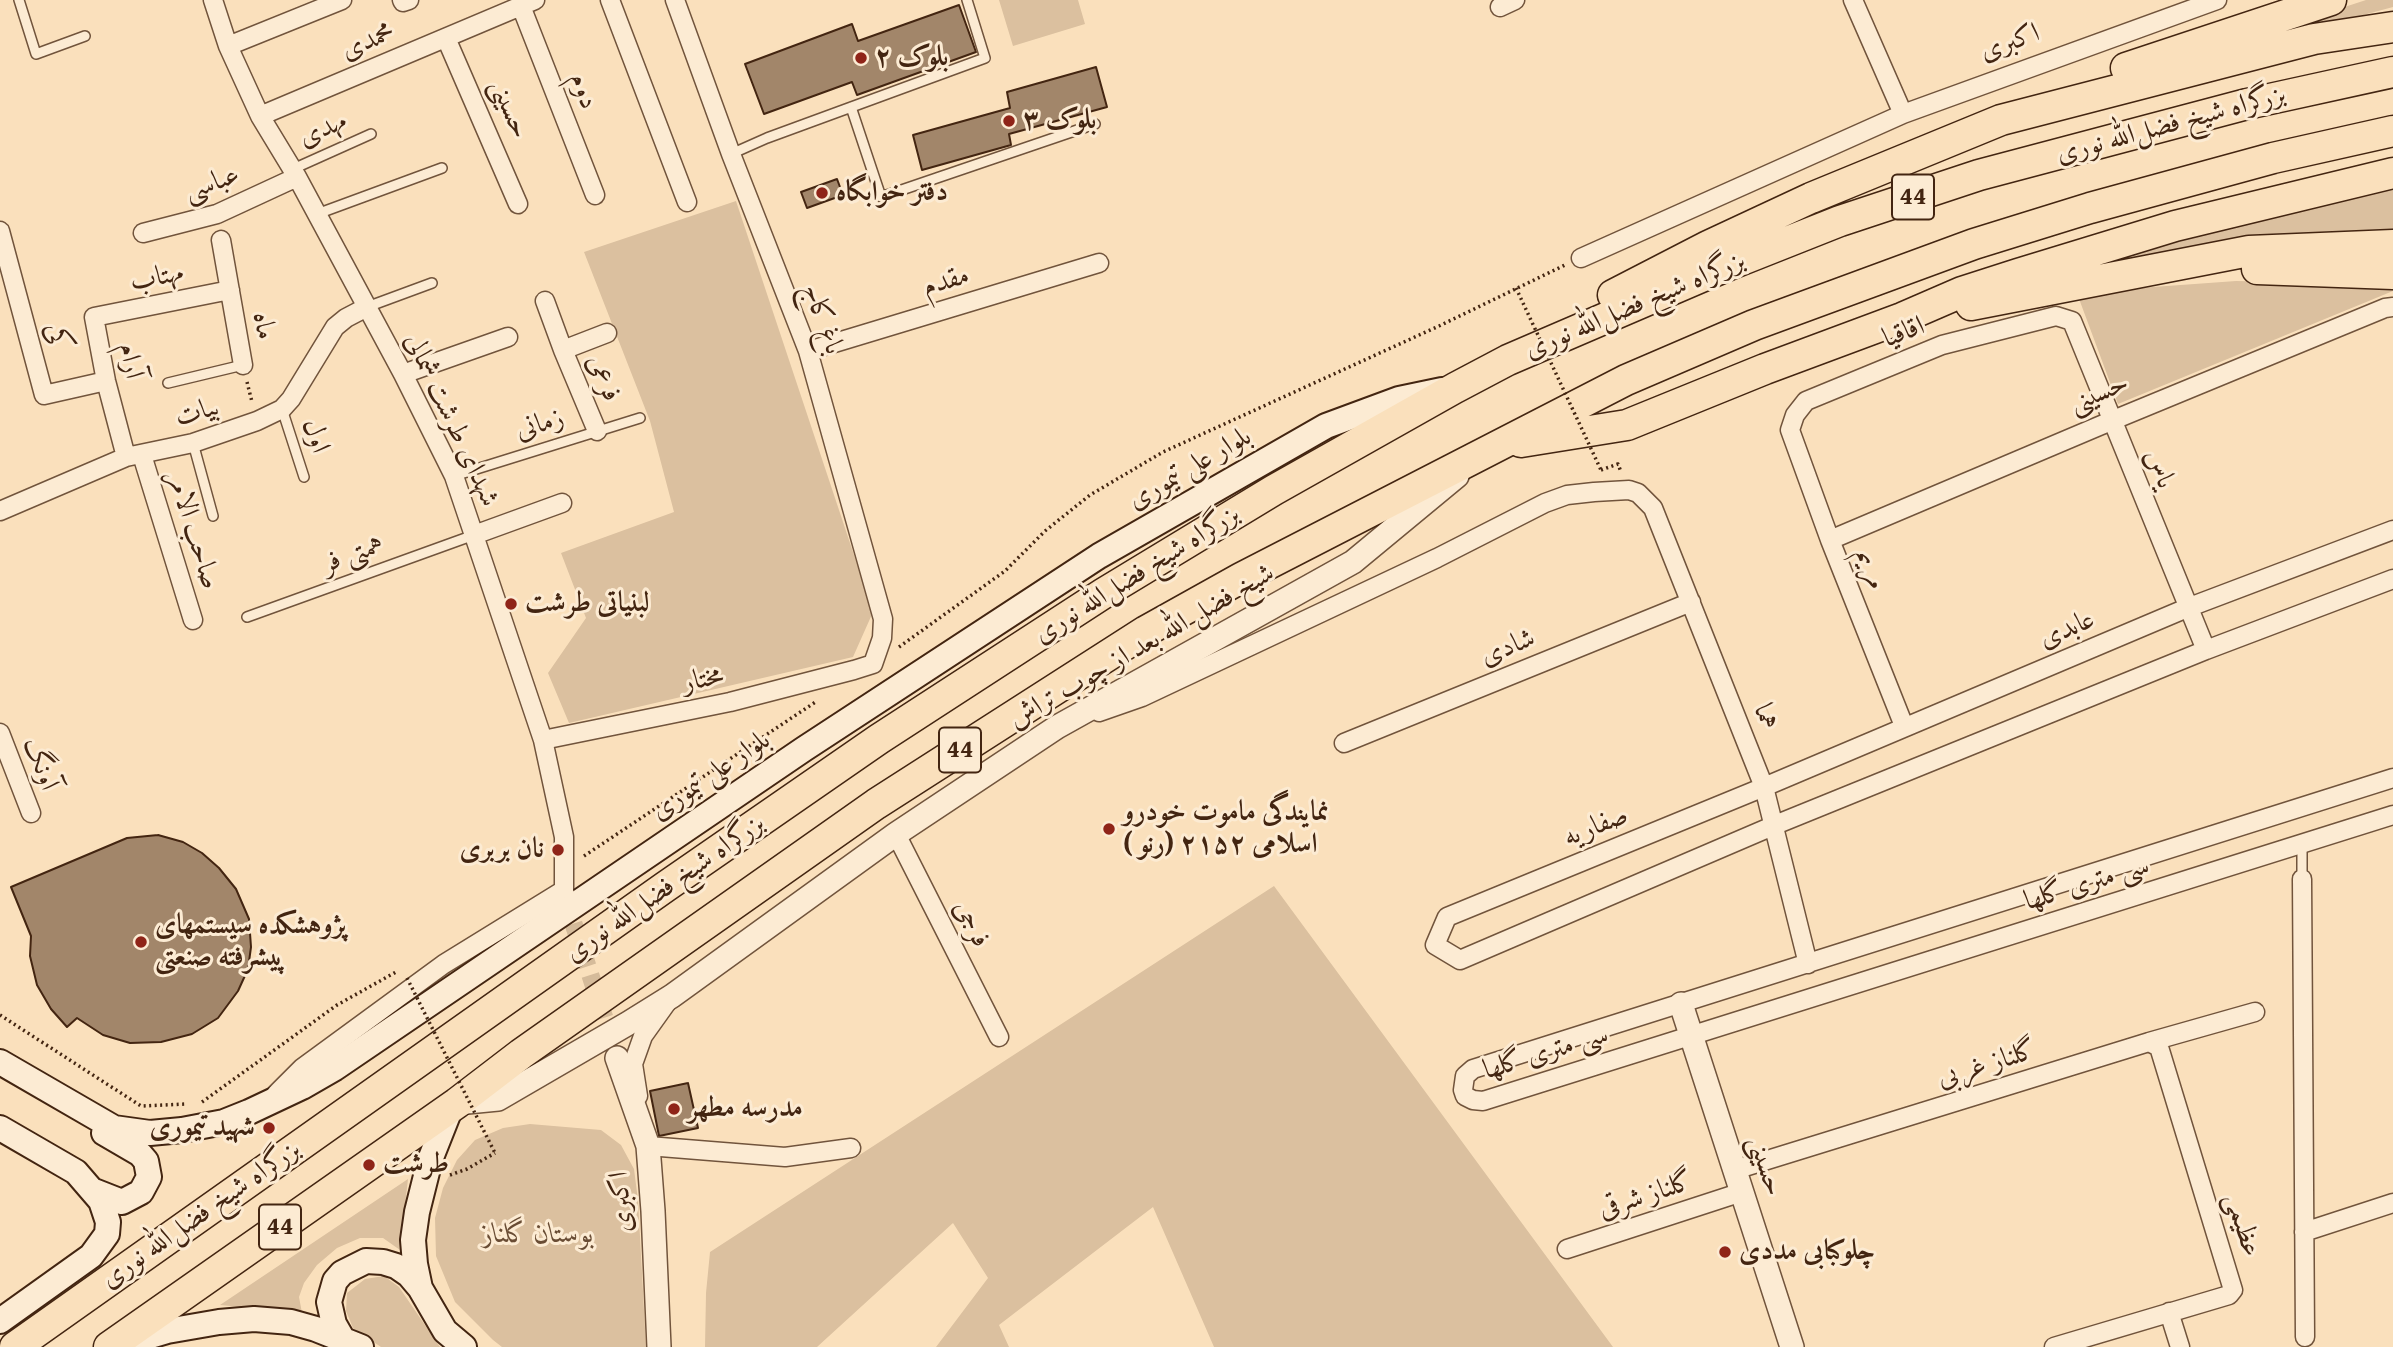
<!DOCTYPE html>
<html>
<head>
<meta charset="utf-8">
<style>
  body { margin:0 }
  canvas { display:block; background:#fae0bc }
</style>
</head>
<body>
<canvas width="2393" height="1347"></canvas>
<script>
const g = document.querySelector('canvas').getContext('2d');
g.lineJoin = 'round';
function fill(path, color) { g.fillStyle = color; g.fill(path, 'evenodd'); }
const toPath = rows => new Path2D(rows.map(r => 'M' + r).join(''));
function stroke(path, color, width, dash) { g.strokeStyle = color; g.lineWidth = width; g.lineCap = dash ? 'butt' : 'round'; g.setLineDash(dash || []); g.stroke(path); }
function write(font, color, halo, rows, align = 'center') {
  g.font = font + ' "Gentium Book Plus",Amiri,serif'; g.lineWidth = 6; g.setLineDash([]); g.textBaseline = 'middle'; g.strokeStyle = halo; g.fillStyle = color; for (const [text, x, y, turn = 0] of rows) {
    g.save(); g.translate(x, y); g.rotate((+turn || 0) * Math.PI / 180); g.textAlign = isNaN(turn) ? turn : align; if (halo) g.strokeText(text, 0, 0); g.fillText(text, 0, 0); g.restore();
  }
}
fill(toPath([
  [999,0,1078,0,1085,24,1013,46],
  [2366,0,2393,0,2393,7,2118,81],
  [2393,178,2393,232,1975,293],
  [736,201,873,612,853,657,569,723,548,673,586,618,561,553,674,512,650,421,584,252],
  [2236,281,2393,284,2393,291,2118,404,2078,296,2139,288],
  [1274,886,1613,1347,1214,1347,1153,1207,999,1325,1009,1347,936,1347,988,1278,953,1223,817,1347,705,1347,706,1293,710,1252],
  [530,1124,601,1130,621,1145,634,1169,638,1200,646,1347,502,1347,493,1340,455,1302,436,1256,435,1218,443,1188,457,1160,475,1140,503,1128],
  [408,1179,400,1250,383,1238,360,1238,337,1248,317,1265,304,1283,299,1297,302,1313,220,1305],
  [384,1276,399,1287,440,1347,381,1347,353,1328,346,1311,347,1293,365,1279]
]), '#dbc09f');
const building = toPath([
  [959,5,976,52,857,95,852,82,764,114,745,64,852,24,858,41,959,5],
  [1096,67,1107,107,1009,134,1011,145,922,170,913,135,1010,108,1007,92,1096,67],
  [837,179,843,195,807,208,801,192,837,179],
  [158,835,183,842,202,853,219,868,236,889,249,919,251,947,248,969,238,991,218,1018,192,1034,161,1042,130,1043,103,1035,77,1018,67,1027,51,1009,37,985,30,956,31,936,11,887,127,838,158,835],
  [688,1083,698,1128,659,1136,650,1091,688,1083]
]);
fill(building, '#a2866a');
stroke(building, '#432511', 2);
stroke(toPath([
  [565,898,613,1044]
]), '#d5bb9a', 18, [18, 9]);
const service = toPath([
  [19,0,36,54,85,36],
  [851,107,881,197,1095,124],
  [731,154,767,138,985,58,967,0],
  [293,169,371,134],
  [317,214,442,168],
  [367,307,432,283],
  [168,383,243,365],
  [282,409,304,477],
  [193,443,213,516],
  [454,476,640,418],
  [247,617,474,535],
  [2302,844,2302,879]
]);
const minor = toPath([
  [213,0,228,46,260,116,297,177,403,374,454,476,543,740,564,837,564,890],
  [402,0,403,2,409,0],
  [610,0,687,202],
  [1853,0,1903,114],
  [521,6,595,195],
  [1500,7,1515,0],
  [446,38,518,204],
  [228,46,342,0],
  [260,116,535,0],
  [0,231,44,395,106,381],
  [143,233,217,214,297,177],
  [221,240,243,365],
  [1581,258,1903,114,2217,0],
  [545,301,563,350],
  [808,351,1099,263],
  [403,374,508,337],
  [597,431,563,350,607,333],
  [142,455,193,620],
  [126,457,106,381,94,317,230,290],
  [0,511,126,457,193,443,257,421,282,409,291,399,335,327,346,318,367,307],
  [2393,530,2187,608,1764,787,1447,917,1435,945,1460,960,1775,825,2206,650,2393,579],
  [474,535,562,503],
  [1830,540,2111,421,2385,308,2393,307],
  [1099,712,1142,697,1437,558,1545,503,1567,495,1594,492,1629,490,1638,493,1653,508,1764,787,1808,964],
  [1904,726,1830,540,1790,430,1795,415,1806,401,1942,345,2056,316,2072,321,2206,650],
  [0,733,31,813],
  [543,740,730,702,854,670,873,664,882,638,883,619,808,351,731,154,675,0],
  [1344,743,1691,602],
  [2393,778,1473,1069,1465,1076,1463,1090,1465,1096,1473,1100,1483,1101,2393,815],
  [896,834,999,1037],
  [2302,879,2305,1337],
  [276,1094,302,1068,444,964,564,890,565,896],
  [638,1096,633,1064,643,1036,668,1001],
  [645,1134,648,1146,785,1157,851,1148],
  [1735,1170,2149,1042,2255,1012],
  [2304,1232,2393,1203],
  [1567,1249,1742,1192],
  [2169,1312,2180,1347],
  [2054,1347,2229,1295,2233,1290,2159,1047,2149,1042]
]);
const tertiary = toPath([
  [1681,1004,1792,1347],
  [617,1058,648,1146,653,1211,659,1347],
  [457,1103,498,1099,627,1024,672,996,896,834,1057,727,1353,562,1457,476]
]);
const secondary = toPath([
  [0,1062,114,1128,150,1133,182,1130,224,1122,249,1112,302,1087,335,1068,804,749,1099,556,1326,426,1399,399,1442,390],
  [451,1107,430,1160,417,1212,413,1240,415,1264,420,1288,445,1331,464,1347],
  [0,1128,76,1172,101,1201,108,1222,107,1234,91,1256,0,1321],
  [94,1191,122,1202,141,1192,149,1177,146,1161,140,1154,104,1133],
  [342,1338,334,1324,329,1302,335,1281,342,1273,366,1261,383,1262,396,1266,409,1275,420,1288],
  [120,1345,167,1331,219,1322,254,1319,291,1322,316,1329,361,1347]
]);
const trunk = toPath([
  [2126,68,2331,0],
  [2257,269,2393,274],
  [1613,295,1708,246,1811,198,2001,120,2314,39,2393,27],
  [1971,305,2249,251,2393,245],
  [1521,442,1627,425,1765,369,1902,318,1962,292,2018,274,2175,226,2393,173],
  [15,1347,665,887,879,739,1104,593,1274,490,1455,388,1508,360,1729,265,1840,221,1979,175,2247,104,2393,72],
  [109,1347,457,1103,521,1054,876,804,1146,631,1241,578,1626,380,1754,325,1974,244,2090,208,2273,158,2393,131]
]);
stroke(service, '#71543c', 12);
stroke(minor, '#71543c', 21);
stroke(tertiary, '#71543c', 26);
stroke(secondary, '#432511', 28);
stroke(trunk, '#432511', 33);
stroke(toPath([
  [247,382,252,402],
  [1601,470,1618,464,1621,472],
  [899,647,1005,571,1045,531,1090,495,1163,452,1439,326,1565,265],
  [584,856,817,701],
  [0,1015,141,1106,185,1104],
  [202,1102,337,1005,396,972],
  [450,1175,467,1169,495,1153]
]), '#432511', 3.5, [2, 3.5]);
stroke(service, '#fcebd3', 9);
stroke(minor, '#fcebd3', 18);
stroke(tertiary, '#fcebd3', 23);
stroke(secondary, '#fcebd3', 24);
stroke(trunk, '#fae0bc', 30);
stroke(toPath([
  [1516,288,1601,470],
  [407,978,495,1153]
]), '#432511', 3.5, [2, 3.5]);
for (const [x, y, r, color] of [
  [861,58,7,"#8f2418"],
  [1009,121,7,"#8f2418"],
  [822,193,7,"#8f2418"],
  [511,604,7,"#8f2418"],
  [1109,829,7,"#8f2418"],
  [558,850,7,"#8f2418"],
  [141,942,7,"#8f2418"],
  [674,1109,7,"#8f2418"],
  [269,1128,7,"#8f2418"],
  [369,1165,7,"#8f2418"],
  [1725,1252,7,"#8f2418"]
]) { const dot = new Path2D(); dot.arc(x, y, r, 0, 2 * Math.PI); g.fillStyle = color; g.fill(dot); stroke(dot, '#fcebd3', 2.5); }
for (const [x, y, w] of [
  [1913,197,42],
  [960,750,42],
  [280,1227,42]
]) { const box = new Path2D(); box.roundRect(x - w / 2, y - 22.5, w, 45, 5); g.fillStyle = '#fcebd3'; g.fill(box); stroke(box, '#432511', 2); }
write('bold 26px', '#432511', null, [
  ["44",1913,197],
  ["44",960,750],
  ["44",280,1227]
]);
write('28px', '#432511', '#fcebd3', [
  ["محمدی",368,42,-23],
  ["اکبری",2010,43,-20],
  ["دوم",583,91,69],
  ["حسینی",509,109,67],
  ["بزرگراه شیخ فضل‌الله نوری",2171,125,-15],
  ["مهدی",323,130,-24],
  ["عباسی",212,184,-20],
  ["مهتاب",157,278,-11],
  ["مقدم",946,282,-17],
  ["بزرگراه شیخ فضل‌الله نوری",1635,306,-23],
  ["باغ کاج",822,319,70],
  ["ماه",263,326,80],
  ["اقاقیا",1904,333,-21],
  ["کی",56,337,75],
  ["آرام",130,361,78],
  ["فرعی",603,378,67],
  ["حسینی",2099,394,-23],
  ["بیات",197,413,-17],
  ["شهدای طرشت شمالی",451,420,65],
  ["زمانی",540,425,-17],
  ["اول",315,436,71],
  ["بلوار علی تیموری",1190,469,-30],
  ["یاس",2159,469,68],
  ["صاحب الامر",193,530,73],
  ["همتی فر",353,555,-20],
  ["مریم",1870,569,68],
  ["بزرگراه شیخ فضل‌الله نوری",1137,575,-32],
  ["عابدی",2067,630,-23],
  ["شیخ فضل الله بعد از چوب تراش",1142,647,-30],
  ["شادی",1508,648,-22],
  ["مختار",703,680,-12],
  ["هما",1765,717,68],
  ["آونگ",40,764,69],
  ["بلوار علی تیموری",711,776,-34],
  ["صفاریه",1596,827,-22],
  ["سی متری گلها",2087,884,-17],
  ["بزرگراه شیخ فضل‌الله نوری",665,889,-35],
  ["فرجی",971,924,63],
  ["سی متری گلها",1546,1053,-17],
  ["گلناز غربی",1987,1065,-17],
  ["حسینی",1765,1166,72],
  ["گلناز شرقی",1646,1196,-18],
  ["اکبری",622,1202,-94],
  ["بزرگراه شیخ فضل‌الله نوری",201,1215,-35],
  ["عظیمی",2242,1225,73]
]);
write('bold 28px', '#432511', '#fcebd3', [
  ["بلوک ۲",875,58],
  ["بلوک ۳",1023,121],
  ["دفتر خوابگاه",836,193],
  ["لبنیاتی طرشت",525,604],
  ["نمایندگی ماموت خودرو",1123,813],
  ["( رنو) اسلامی ۲۱۵۲",1123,845],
  ["نان بربری",544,850,"right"],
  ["پژوهشکده سیستمهای",155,926],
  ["پیشرفته صنعتی",155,958],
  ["مدرسه مطهر",688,1109],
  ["شهید تیموری",255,1128,"right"],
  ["طرشت",383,1165],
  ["چلوکبابی مددی",1739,1252]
], 'left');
write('italic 28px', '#694c34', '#fcebd3', [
  ["بوستان گلناز",538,1235]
]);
</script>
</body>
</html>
